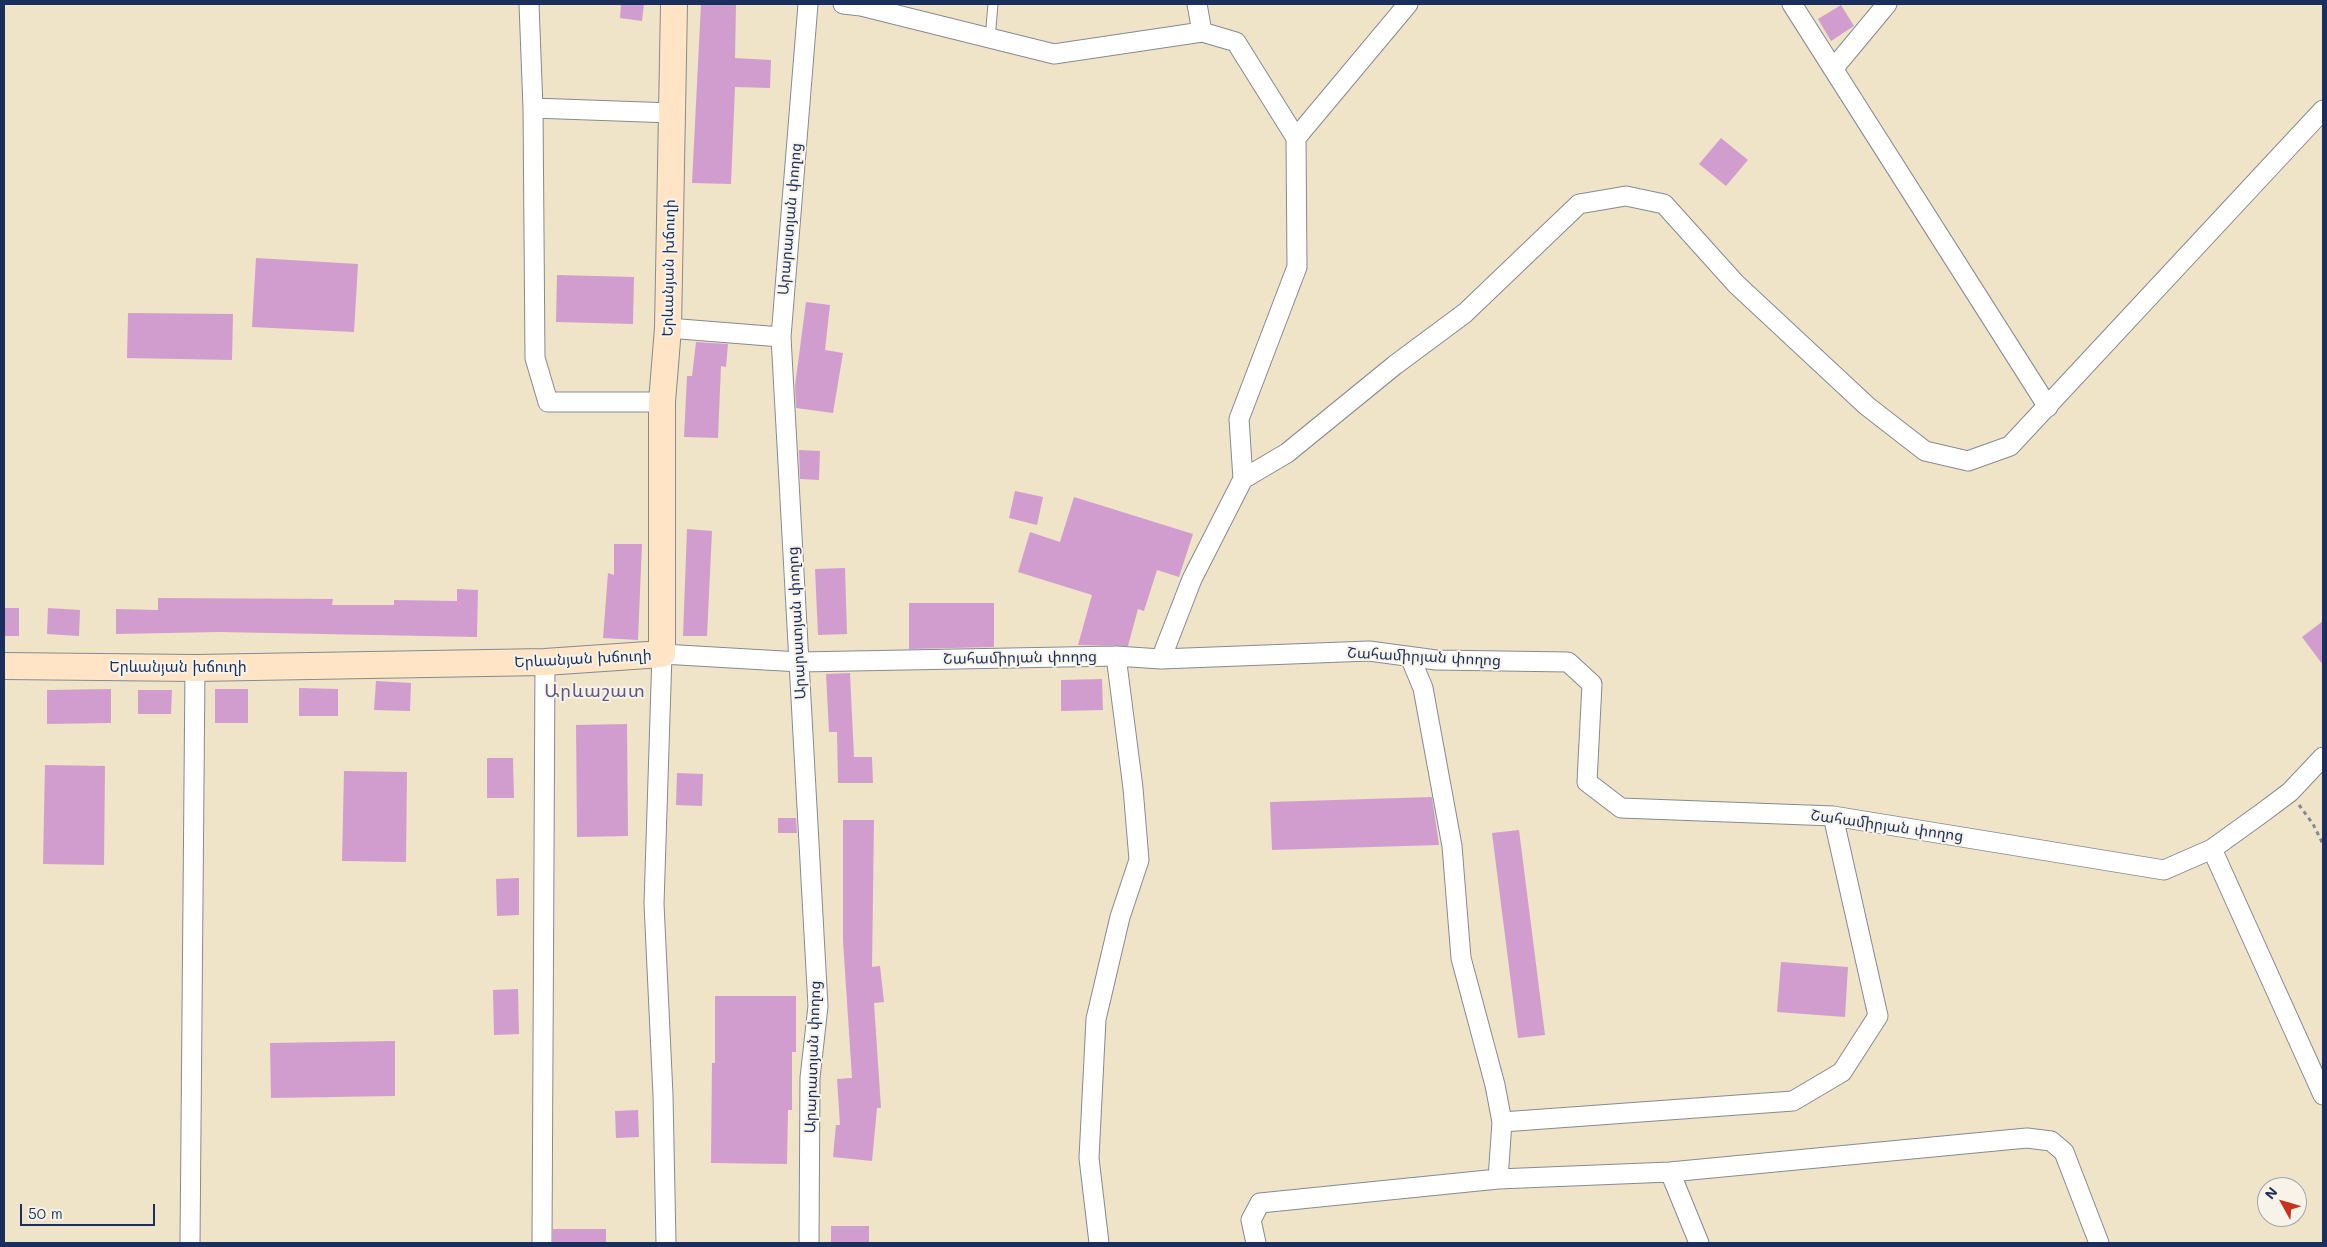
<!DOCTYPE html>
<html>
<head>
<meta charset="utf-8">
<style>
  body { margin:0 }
  #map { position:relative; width:2327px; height:1247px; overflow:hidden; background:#efe4c7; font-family:Mali,sans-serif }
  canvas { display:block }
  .frame { position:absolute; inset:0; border:5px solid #1b2f5e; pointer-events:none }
  .north { position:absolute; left:2257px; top:1177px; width:50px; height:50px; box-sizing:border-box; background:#f7f3e8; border:1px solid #9fa5b1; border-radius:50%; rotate:309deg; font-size:14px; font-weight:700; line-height:20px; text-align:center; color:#1b2f5e }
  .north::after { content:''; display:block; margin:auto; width:18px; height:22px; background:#c8321e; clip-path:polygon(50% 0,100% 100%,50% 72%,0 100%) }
  .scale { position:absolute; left:20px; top:1204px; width:135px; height:22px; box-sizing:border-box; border:2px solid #1b2f5e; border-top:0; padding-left:6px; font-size:15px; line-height:18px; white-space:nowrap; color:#1b2f5e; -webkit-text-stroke:4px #f7f3e8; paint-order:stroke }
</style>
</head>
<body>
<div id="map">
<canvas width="2327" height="1247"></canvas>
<div class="frame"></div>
<div class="north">N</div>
<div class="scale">50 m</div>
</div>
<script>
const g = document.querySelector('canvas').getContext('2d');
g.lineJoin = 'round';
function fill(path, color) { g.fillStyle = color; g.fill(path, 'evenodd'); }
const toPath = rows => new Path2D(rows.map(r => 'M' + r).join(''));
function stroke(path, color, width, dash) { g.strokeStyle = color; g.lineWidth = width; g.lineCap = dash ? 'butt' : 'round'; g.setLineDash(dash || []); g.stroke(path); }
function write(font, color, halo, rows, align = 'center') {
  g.font = font + ' Mali,"Noto Sans Armenian",sans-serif'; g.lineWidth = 4; g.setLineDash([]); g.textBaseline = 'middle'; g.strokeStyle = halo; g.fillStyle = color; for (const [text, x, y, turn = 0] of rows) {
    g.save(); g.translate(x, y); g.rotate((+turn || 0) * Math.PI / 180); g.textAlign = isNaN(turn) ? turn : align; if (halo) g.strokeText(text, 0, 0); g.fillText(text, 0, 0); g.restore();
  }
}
fill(toPath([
  [621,4,644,4,642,21,620,18],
  [701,4,736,4,735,58,771,60,770,88,735,87,731,184,692,183],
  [1841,5,1854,26,1831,41,1818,19],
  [1721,138,1748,160,1726,186,1699,164],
  [256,258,358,264,354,332,252,327],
  [557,275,634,277,633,324,556,322],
  [806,302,830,305,825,350,843,353,833,413,796,408,795,386],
  [128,313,233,314,232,360,127,358],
  [696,342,728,344,726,367,721,366,718,438,684,437,687,376,692,376],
  [799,450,820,451,819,480,800,479],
  [1015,491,1043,497,1037,525,1009,518],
  [1074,497,1193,534,1179,577,1157,570,1144,611,1138,609,1128,646,1078,645,1092,595,1018,572,1030,532,1060,542],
  [687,529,712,531,707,636,683,636],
  [614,544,642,544,638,640,603,638,608,573,614,575],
  [845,568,847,634,818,635,815,569],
  [457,589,478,590,477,637,219,632,116,634,116,609,158,610,158,598,333,599,332,605,394,605,394,600,457,601],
  [909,603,994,603,994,647,909,649],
  [4,608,19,608,19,636,4,636],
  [48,608,80,610,79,636,47,634],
  [2323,621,2323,665,2302,637],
  [850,673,854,757,872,757,873,783,838,783,837,732,829,732,826,674],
  [1102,679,1103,710,1061,711,1061,680],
  [376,681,411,683,410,711,374,710],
  [299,688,338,689,338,716,299,716],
  [111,689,111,723,47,724,47,690],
  [215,689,248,689,248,723,215,723],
  [138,690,172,690,171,714,138,714],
  [627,724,628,836,577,837,576,725],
  [487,758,513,758,514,798,487,798],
  [45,765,105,766,104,865,43,864],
  [344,771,407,772,406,862,342,861],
  [677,773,703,774,702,806,676,805],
  [1432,797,1439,845,1272,850,1270,802],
  [778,818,796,818,797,833,778,833],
  [843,820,874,820,872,967,880,966,884,1002,874,1003,881,1108,877,1108,872,1161,833,1157,836,1125,840,1125,837,1079,852,1078,843,941],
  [1519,830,1545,1035,1518,1038,1492,833],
  [519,878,519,915,497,916,496,879],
  [1781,962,1848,967,1845,1017,1777,1012],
  [518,989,519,1034,494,1035,493,990],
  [715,996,796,996,796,1052,792,1052,792,1110,788,1110,787,1164,711,1163,712,1063,715,1063],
  [395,1041,395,1096,271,1098,270,1043],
  [638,1110,639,1137,616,1138,615,1111],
  [831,1226,869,1226,869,1243,831,1243],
  [553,1229,606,1229,606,1243,553,1243]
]), '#d19dcf');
const lane = toPath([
  [990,39,993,4]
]);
const street = toPath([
  [529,4,533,108,535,358,548,402,662,402],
  [808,4,781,337,818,1006,810,1078,809,1243],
  [843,4,861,6,1054,54,1202,32,1236,42,1296,138,1297,267,1239,419,1243,479,1192,579,1161,659],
  [1197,4,1202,32],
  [1792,4,2048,407],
  [1833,69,1887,4],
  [533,108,672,113],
  [1296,138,1408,4],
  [668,328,781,337],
  [1243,479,1287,453,1395,365,1465,313,1579,204,1626,196,1664,204,1736,284,1867,406,1925,451,1968,461,2010,446,2323,110],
  [1410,657,1423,688,1452,846,1461,958,1495,1085,1502,1122],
  [2212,849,2323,1095],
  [1670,1172,1699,1243],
  [1498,1179,1670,1172,2027,1138,2051,1141,2064,1152,2099,1243],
  [190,1243,195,668],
  [542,1243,545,662],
  [666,1243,663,1095,654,904,662,654,800,662,1116,656,1161,659,1369,651,1436,660,1568,662,1592,684,1587,782,1621,808,1833,816,2164,870,2212,849,2262,813,2290,792,2323,757],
  [1099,1243,1089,1158,1096,1019,1120,917,1139,860,1133,788,1116,656],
  [1256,1243,1251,1220,1260,1203,1498,1179,1502,1122,1793,1101,1842,1072,1878,1016,1833,816]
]);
const secondary = toPath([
  [4,666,195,668,545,662,662,654,662,402,668,328,674,4]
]);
stroke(lane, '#858a92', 11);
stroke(street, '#858a92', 21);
stroke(secondary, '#858a92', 28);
stroke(toPath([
  [2299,805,2313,824,2323,844]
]), '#858a92', 3, [4, 4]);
stroke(lane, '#fff', 9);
stroke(street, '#fff', 19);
stroke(secondary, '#ffe4c6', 26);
write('15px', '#1b2f5e', '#f7f3e8', [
  ["Արարատյան փողոց",790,219,-85],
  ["Երևանյան խճուղի",669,268,-89],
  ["Արարատյան փողոց",797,623,-93],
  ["Շահամիրյան փողոց",1424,657,3],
  ["Շահամիրյան փողոց",1020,658,-1],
  ["Երևանյան խճուղի",583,659,-3],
  ["Երևանյան խճուղի",178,667],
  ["Շահամիրյան փողոց",1887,826,8],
  ["Արարատյան փողոց",813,1057,-88]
]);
g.letterSpacing = '1px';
write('18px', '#5b5686', '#f7f3e8', [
  ["Արևաշատ",595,691]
]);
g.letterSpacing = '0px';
</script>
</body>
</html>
